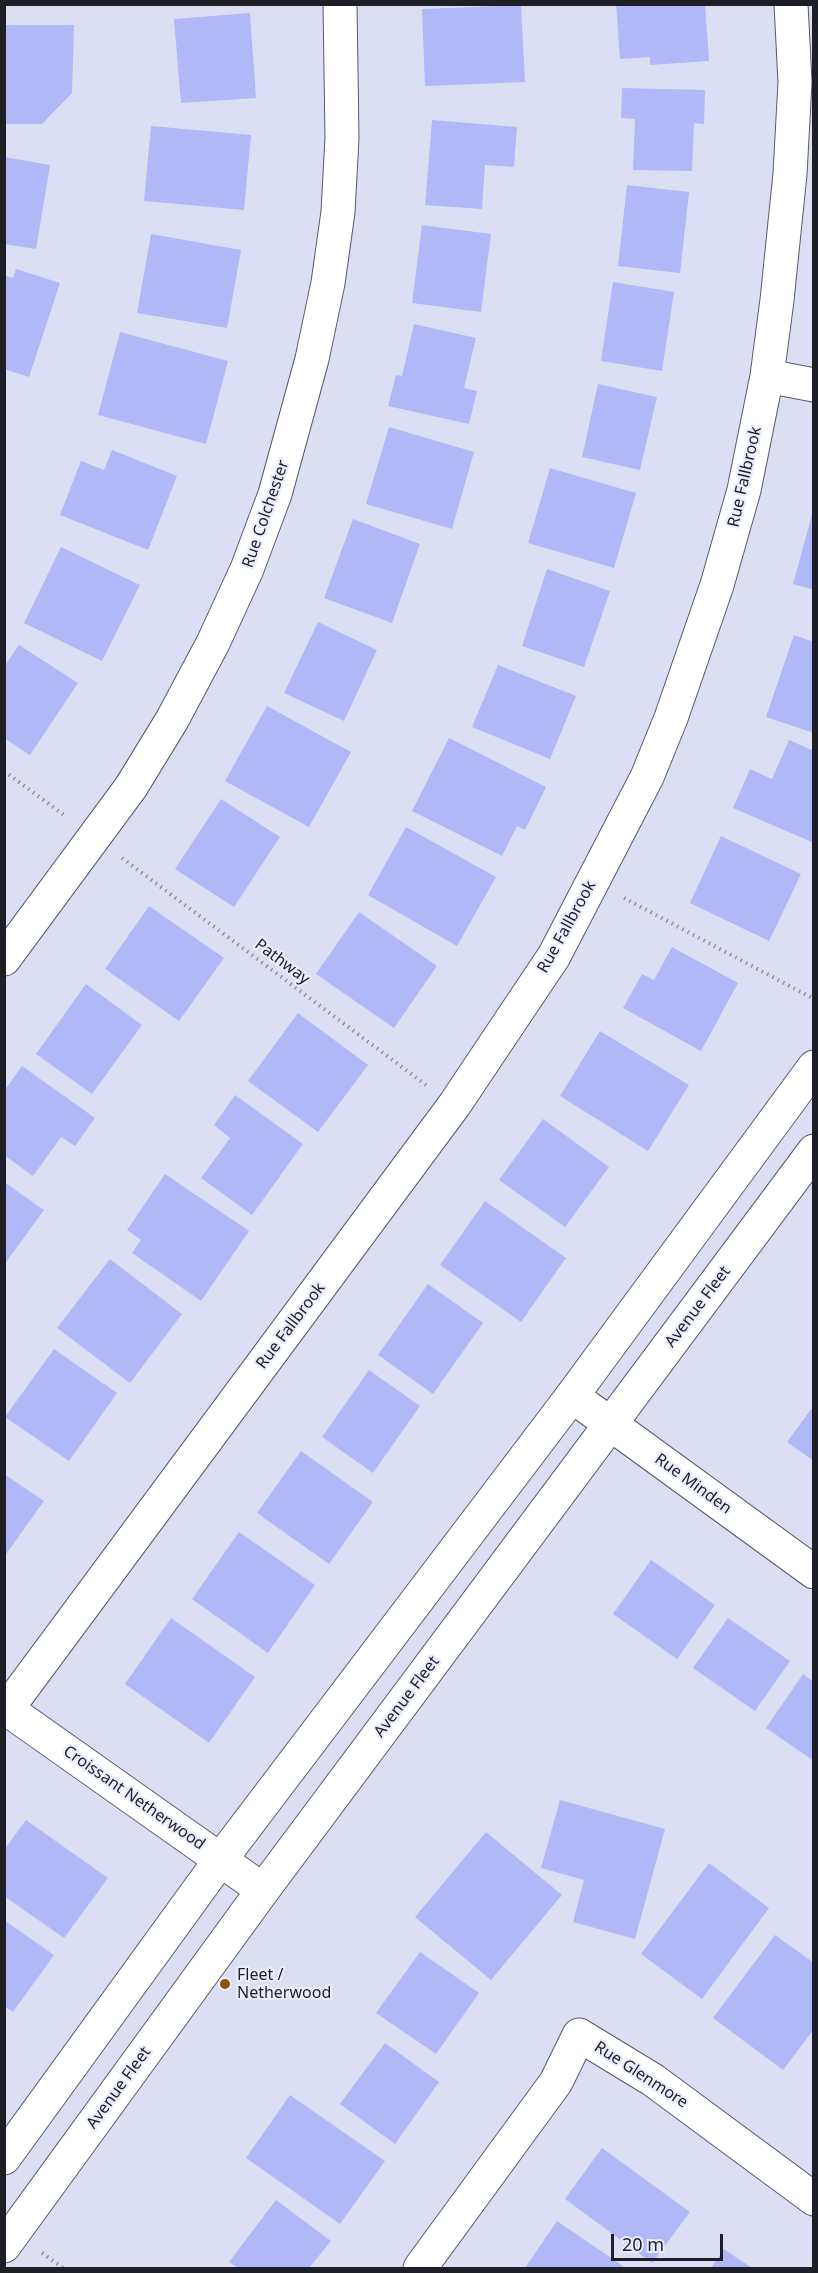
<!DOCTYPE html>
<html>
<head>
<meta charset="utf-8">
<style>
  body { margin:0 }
  #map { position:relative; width:818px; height:2273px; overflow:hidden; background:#dcdff4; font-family:"Noto Sans",sans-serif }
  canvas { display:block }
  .frame { position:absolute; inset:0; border:6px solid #1d1e26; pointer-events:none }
  .scale { position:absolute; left:611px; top:2234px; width:112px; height:27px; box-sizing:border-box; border:3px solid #1d1e26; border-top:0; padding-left:8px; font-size:18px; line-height:21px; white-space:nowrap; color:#1d1e26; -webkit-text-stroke:4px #eaedfd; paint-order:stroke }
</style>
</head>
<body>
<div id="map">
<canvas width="818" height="2273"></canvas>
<div class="frame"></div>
<div class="scale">20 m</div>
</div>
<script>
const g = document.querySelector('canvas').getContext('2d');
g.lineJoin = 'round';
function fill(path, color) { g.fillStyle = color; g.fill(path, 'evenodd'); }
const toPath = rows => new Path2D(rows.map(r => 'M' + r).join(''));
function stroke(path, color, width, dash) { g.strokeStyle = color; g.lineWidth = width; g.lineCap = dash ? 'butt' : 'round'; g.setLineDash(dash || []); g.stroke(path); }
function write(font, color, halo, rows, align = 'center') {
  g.font = font + ' "Noto Sans",sans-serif'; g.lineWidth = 4.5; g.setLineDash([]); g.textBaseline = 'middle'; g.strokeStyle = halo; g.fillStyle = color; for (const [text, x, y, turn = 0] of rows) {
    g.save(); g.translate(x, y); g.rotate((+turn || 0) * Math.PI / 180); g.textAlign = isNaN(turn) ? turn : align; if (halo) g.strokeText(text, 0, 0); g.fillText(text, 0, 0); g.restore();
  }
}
fill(toPath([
  [616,4,705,4,709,61,650,65,650,57,620,59],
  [521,5,525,82,425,86,422,9],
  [250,13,256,98,181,103,174,19],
  [4,25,74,25,72,93,42,124,4,124],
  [622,88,705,90,704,124,694,123,692,171,633,170,635,119,621,118],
  [432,120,517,127,514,167,485,165,482,209,425,205],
  [151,126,251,135,244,210,144,201],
  [4,157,50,165,36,249,4,244],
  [627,185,689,192,680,273,618,266],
  [422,225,491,234,481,312,412,303],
  [151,234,241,250,227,328,137,313],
  [16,269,60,283,29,377,4,369,4,275,13,278],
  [613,282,674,292,662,371,601,361],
  [414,324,476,338,464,388,477,391,469,424,388,406,396,375,402,376],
  [120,332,228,361,206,444,98,415],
  [598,384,657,397,640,470,582,457],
  [389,427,474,452,452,529,366,504],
  [112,450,177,476,148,550,60,515,81,461,104,470],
  [550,468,636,493,614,568,528,543],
  [813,511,814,511,814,590,793,584],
  [353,519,420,544,392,623,324,598],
  [61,547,140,585,102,661,24,623],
  [547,569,610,591,584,667,522,646],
  [318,622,377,650,344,721,284,693],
  [794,635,814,642,814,733,766,717],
  [19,645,78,683,30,755,4,738,4,667],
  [498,665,576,696,550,759,472,727],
  [267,706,351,752,309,827,225,781],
  [449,738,546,787,525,830,517,826,502,856,412,811],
  [789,740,814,751,814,843,733,808,750,769,772,779],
  [221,799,280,837,234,907,175,869],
  [406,827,496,877,457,946,368,895],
  [721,836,801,874,769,941,690,903],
  [149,906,224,958,179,1021,105,969],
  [359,912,437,966,394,1028,316,974],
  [672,947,738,983,701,1051,623,1008,642,974,654,980],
  [86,984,142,1025,92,1094,36,1054],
  [298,1013,368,1065,318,1132,248,1081],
  [600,1031,689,1085,648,1151,560,1096],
  [22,1066,95,1118,75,1146,61,1137,33,1176,4,1155,4,1091],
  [235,1095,303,1144,252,1215,201,1178,230,1138,214,1125],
  [543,1119,609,1167,565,1227,499,1180],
  [165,1174,249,1231,201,1301,132,1253,141,1240,127,1230],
  [4,1182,44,1210,4,1265],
  [485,1201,566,1258,521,1322,440,1265],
  [110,1259,182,1314,130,1383,57,1328],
  [428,1284,483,1323,433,1394,378,1355],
  [54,1349,117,1393,69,1461,5,1417],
  [369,1370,420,1406,373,1473,322,1437],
  [814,1405,814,1461,787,1442],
  [301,1451,373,1502,329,1564,257,1513],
  [4,1474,44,1501,4,1557],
  [239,1532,315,1585,268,1653,192,1599],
  [651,1560,715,1605,677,1659,613,1614],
  [171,1618,255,1677,209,1743,125,1684],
  [728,1618,790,1661,755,1711,693,1668],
  [803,1674,814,1682,814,1761,766,1728],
  [560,1800,665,1829,635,1939,573,1922,584,1880,541,1868],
  [26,1820,108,1878,64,1938,4,1896,4,1850],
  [486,1832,562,1895,491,1980,415,1917],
  [709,1863,769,1908,702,1999,641,1954],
  [4,1920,54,1955,13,2012,4,2006],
  [775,1935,814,1963,814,2029,783,2070,713,2018],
  [420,1952,479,1993,436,2054,376,2013],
  [385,2043,439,2082,395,2144,340,2104],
  [290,2095,385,2161,340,2224,246,2158],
  [602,2148,690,2212,652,2263,565,2199],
  [276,2200,331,2241,309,2268,238,2268,229,2262],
  [557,2221,623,2266,622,2268,525,2268],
  [724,2249,752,2268,711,2268]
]), '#b0b8f7');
const minor = toPath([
  [767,376,814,385],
  [4,959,131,787,172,720,213,643,247,569,275,494,312,359,328,283,338,212,342,138,340,4],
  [572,1396,814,1572],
  [4,1707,263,1890],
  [4,1713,455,1104,554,956,647,777,671,718,717,585,744,490,767,376,777,300,790,174,795,82,791,4],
  [420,2268,556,2082,579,2035,653,2080,814,2199]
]);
const major = toPath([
  [4,2158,221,1859,572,1396,814,1067],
  [4,2246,263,1890,814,1151]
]);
stroke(minor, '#575a6b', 35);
stroke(major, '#575a6b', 35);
stroke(toPath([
  [4,771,64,815],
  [122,858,426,1085],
  [624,898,814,999],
  [42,2253,63,2268]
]), '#8f91a1', 4, [1.5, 4.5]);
stroke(minor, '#fff', 33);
stroke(major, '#fff', 33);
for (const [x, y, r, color] of [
  [225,1984,6,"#8c5409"]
]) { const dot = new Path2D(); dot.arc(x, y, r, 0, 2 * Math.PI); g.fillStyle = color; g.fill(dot); stroke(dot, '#eaedfd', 2); }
write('16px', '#1d1e26', '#eaedfd', [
  ["Rue Fallbrook",745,477,-77],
  ["Rue Colchester",266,514,-71],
  ["Rue Fallbrook",567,927,-61],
  ["Pathway",282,962,37],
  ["Avenue Fleet",698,1307,-53],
  ["Rue Fallbrook",291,1326,-53],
  ["Rue Minden",693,1484,36],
  ["Avenue Fleet",407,1697,-53],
  ["Croissant Netherwood",134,1798,35],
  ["Rue Glenmore",641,2075,33],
  ["Avenue Fleet",119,2088,-54]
]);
write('16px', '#1d1e26', '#eaedfd', [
  ["Fleet /",237,1975],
  ["Netherwood",237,1993]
], 'left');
</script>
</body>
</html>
